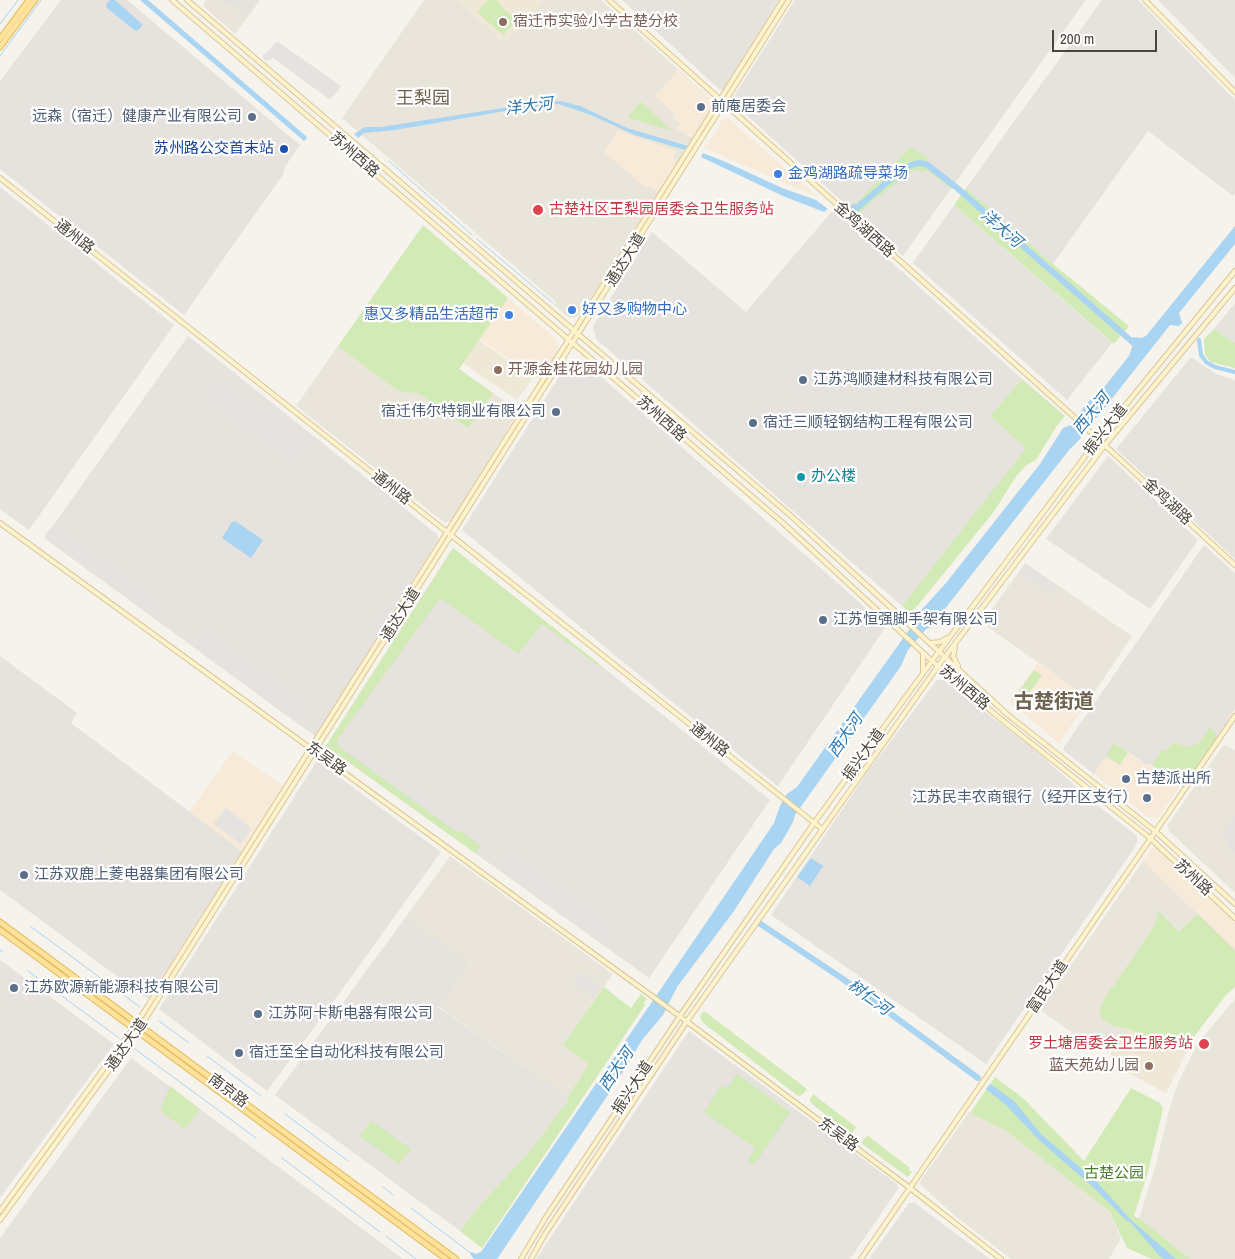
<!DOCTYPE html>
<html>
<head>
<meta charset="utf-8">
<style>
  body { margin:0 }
  #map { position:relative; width:1235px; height:1259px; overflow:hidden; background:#f6f3ec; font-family:"Archivo Narrow",sans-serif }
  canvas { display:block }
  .scale { position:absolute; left:1052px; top:30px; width:105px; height:22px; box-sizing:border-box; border:2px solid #4b4439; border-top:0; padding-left:6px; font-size:15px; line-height:18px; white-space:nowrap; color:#4b4439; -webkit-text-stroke:4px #fff; paint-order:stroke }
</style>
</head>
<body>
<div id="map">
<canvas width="1235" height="1259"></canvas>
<div class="scale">200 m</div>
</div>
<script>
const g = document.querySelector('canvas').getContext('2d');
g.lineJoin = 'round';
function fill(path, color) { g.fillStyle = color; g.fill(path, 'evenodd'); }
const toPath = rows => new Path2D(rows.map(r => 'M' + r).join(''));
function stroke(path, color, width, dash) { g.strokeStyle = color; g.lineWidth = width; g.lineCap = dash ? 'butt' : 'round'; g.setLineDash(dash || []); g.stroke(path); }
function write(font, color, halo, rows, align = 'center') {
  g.font = font + ' "Archivo Narrow","Noto Sans SC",sans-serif'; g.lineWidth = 4.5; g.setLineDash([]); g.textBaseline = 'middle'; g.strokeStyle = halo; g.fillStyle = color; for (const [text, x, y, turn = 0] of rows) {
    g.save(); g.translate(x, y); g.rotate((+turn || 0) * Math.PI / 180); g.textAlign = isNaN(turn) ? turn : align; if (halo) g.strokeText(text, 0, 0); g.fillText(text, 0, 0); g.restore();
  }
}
fill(toPath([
  [206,0,222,0,247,18,235,34,203,6],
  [424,0,458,0,504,43,545,0,601,0,710,98,713,103,713,106,580,315,577,317,569,318,554,305,556,302,342,118],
  [508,298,459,369,519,411,451,521,444,522,296,406,338,346,353,356],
  [1025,563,1132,636,1090,699,982,623],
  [1226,745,1235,750,1235,893,1169,831,1167,826,1222,747],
  [450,856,613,974,563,1045,590,1064,567,1098,438,1006,405,918],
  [1143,861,1235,950,1235,987,1226,995,1192,1039,1166,1093,1110,1060,1112,1050,1105,1045,1097,1050,1040,1010],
  [1235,999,1235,1259,1190,1259,1139,1218,1156,1165,1168,1114,1178,1083,1198,1043],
  [969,1112,1005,1130,1110,1212,1121,1238,1109,1259,1011,1259,954,1215,919,1183]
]), '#eae5da');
fill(toPath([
  [678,70,710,98,713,103,713,106,692,138,676,129,680,124,673,118,675,115,655,96],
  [726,118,729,119,819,198,705,148,723,119],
  [617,130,677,151,673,158,677,162,658,192,651,187,645,187,604,152,616,133],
  [508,298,555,338,558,347,557,353,539,380,480,339],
  [1038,662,1090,699,1059,743,1010,702],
  [1114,743,1146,765,1150,763,1181,785,1158,818,1148,817,1094,774],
  [233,751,283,786,242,851,189,812],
  [1154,845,1158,848,1235,922,1235,950,1143,861]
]), '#f7ead8');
fill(toPath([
  [61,0,127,0,300,145,284,168,284,173,184,315,0,169,0,81],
  [222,0,260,0,247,18],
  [622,0,779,0,723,90,719,89],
  [795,0,1086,0,903,256,731,101],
  [1102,0,1138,0,1235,100,1235,193,1233,196,1148,131,1053,264,966,188],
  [1158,0,1235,0,1235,78],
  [0,187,174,325,29,530,0,509],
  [954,205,1112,343,1067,400,913,263],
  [833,210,1022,379,990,416,1027,448,902,606,596,339,593,326,652,232,746,312],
  [1235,303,1235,343,1214,329],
  [188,336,438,535,438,540,315,736,44,538],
  [1191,357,1216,374,1235,380,1235,559,1116,449],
  [572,359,584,362,810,559,859,602,885,628,778,786,671,701,462,530,569,361],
  [1108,456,1198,540,1150,609,1046,539],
  [1204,545,1235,573,1235,709,1216,740,1183,787,1150,764,1147,765,1115,743,1094,774,1063,750,1064,747],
  [453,548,770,800,649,978,326,746],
  [0,656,77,713,71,723,242,851,148,999,0,890],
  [937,680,943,680,1029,745,1097,805,1137,836,1137,841,1135,847,986,1064,771,915,871,767],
  [317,761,441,852,344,987,267,1091,159,1009],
  [405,918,468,963,438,1007,569,1099,530,1151,479,1206,460,1231,275,1095],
  [0,960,114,1044,0,1198],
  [689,1031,897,1184,898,1189,850,1259,536,1259],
  [131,1058,403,1259,0,1259,0,1238],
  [909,1203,915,1203,990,1259,869,1259]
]), '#e6e2dd');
fill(toPath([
  [458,0,545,0,504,43],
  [479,340,533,378,517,400,463,363],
  [1129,1029,1187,1051,1166,1093,1126,1072,1110,1060,1111,1053]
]), '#efe8d6');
fill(toPath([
  [488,0,496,0,501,5,504,10,508,12,517,20,503,35,477,12],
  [641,102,666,126,671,131,627,117],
  [910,147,929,158,927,162,955,184,952,189,926,170,925,172,914,170,871,202,858,215,851,209],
  [966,188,1053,264,1129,326,1114,344,954,205],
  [423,225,508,298,459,369,493,393,468,428,418,393,403,392,394,388,338,346],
  [1214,329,1235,343,1235,368,1211,362,1205,355,1204,339],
  [1022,379,1065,416,1056,427,1036,460,1025,466,1015,478,993,513,917,606,911,612,907,611,902,606,1026,448,990,416],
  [453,548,602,666,599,666,542,624,518,654,440,598,338,739,337,744,340,747,457,832,459,830,481,846,475,853,326,746],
  [1034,670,1042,675,1022,703,1015,697],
  [1209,726,1216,733,1216,740,1183,787,1152,765,1161,751,1168,749,1172,743,1189,747,1198,744,1208,730],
  [1114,743,1128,752,1120,765,1106,756],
  [1158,911,1179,932,1198,914,1235,950,1235,987,1226,995,1192,1039,1187,1051,1129,1029,1114,1026,1103,1019,1099,1013,1103,1001,1152,930,1155,924],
  [604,987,631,1008,641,994,647,999,644,1003,645,1005,482,1248,460,1231,479,1206,530,1151,569,1099,567,1098,589,1064,563,1045],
  [704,1011,807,1089,802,1095,798,1096,702,1022,700,1016],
  [737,1074,790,1112,756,1162,753,1164,750,1163,748,1160,755,1148,704,1112,721,1086,727,1089],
  [995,1077,1023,1098,1084,1161,1131,1088,1160,1103,1163,1109,1148,1172,1134,1216,1139,1218,1190,1259,1152,1259,1127,1248,1110,1212,1005,1130,970,1113],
  [170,1086,200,1109,186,1128,182,1127,160,1111],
  [813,1094,856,1127,851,1135,811,1103,810,1100],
  [371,1121,411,1149,399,1164,360,1136],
  [867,1135,910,1168,909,1170,912,1172,908,1177,861,1143]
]), '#d2eab5');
fill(toPath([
  [277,41,341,86,334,96,329,99,273,58,266,61,262,57],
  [218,385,256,412,259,408,263,411,267,406,299,428,296,433,306,440,294,457,209,398],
  [50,529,160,606,155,613,45,535],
  [1025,563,1058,586,1052,594,1019,572],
  [205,637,304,707,294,721,196,649],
  [342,745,459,830,457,832,340,747],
  [226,808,250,827,251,830,241,844,213,824],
  [1235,816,1235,852,1228,845,1224,836,1228,822],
  [511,858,608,928,606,931,509,861],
  [510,867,605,935,603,938,508,869],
  [580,972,601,987,594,998,573,983]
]), '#e5e3e0');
fill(toPath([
  [110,0,115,0,143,25,137,31,134,30,107,8,106,5],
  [140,0,148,0,307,137,306,139,304,141],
  [560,101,580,106,627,128,688,146,685,150,635,135,591,115,559,104,523,108,395,130,364,133,358,138,354,134,365,127,381,127,535,103],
  [703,153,728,163,782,188,816,200,828,209,824,212,783,196,701,157],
  [1235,226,1235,244,1179,313,1182,323,1179,326,1170,325,1099,415,1082,432,1081,438,1069,450,930,628,926,629,908,650,901,666,795,815,793,822,781,843,774,849,734,911,677,987,663,1015,642,1040,618,1080,497,1259,474,1259,470,1254,472,1252,475,1254,481,1252,749,860,774,823,780,806,787,794,797,787,914,623,914,618,946,583,1040,464,1063,428,1071,425,1085,405,1105,386,1129,356,1133,345,1130,341,1133,337,1141,338,1146,336],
  [235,521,263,540,251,558,222,538,232,522],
  [811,858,823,866,810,886,797,877],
  [990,1084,1013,1100,1042,1135,1096,1181,1130,1219,1176,1259,1164,1259,1159,1255,1130,1222,1127,1221,1094,1188,1039,1140,1006,1105,986,1089]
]), '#a9d4f2');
stroke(toPath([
  [0,24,18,0],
  [0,56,41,0],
  [389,161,472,235],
  [477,239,553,303],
  [30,926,140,1007],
  [0,950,3,952],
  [28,971,119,1038],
  [159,1021,189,1043],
  [135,1049,256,1138],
  [207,1056,261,1096],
  [285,1114,348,1161],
  [282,1158,380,1232],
  [383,1187,393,1195],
  [411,1208,472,1254],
  [386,1236,416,1259]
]), '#a9d4f2', 1);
stroke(toPath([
  [1199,340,1201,355,1206,362,1215,367,1235,372]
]), '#a9d4f2', 4);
stroke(toPath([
  [854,207,857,208,886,183,909,166,918,163,926,164,956,187,1137,346],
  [759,923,843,979,978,1078]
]), '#a9d4f2', 6);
const secondary = toPath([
  [172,0,783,523,932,661,996,715,1150,838,1235,918],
  [187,0,790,515,1008,715,1155,831,1235,904],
  [609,0,1072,415,1235,565],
  [1145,0,1235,92],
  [0,178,822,829],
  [0,523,674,1012,910,1188,1001,1259],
  [931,643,940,642,947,638],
  [955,647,953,656,958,666],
  [923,654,923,672],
  [0,1211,137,1023,783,0],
  [0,1220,141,1026,789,0],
  [521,1259,546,1217,680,1016,814,823,932,661,1098,439,1235,271],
  [531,1259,545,1234,687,1021,938,666,1105,445,1235,288],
  [861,1259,1235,716]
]);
const primary = toPath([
  [0,39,29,0],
  [0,47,35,0],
  [0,922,456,1259],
  [0,930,446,1259]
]);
stroke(secondary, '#d6c79b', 6);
stroke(primary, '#e6c16a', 7);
stroke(secondary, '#fff3cd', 4);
stroke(primary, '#ffe39c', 4.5);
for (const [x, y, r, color] of [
  [503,22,5,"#8d6e63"],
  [701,107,5,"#5c6f8a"],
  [252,117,5,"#5c6f8a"],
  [284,149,5,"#1a4fb4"],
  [778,174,5,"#3f7fe0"],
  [538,210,6,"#e0444e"],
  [572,310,5,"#3f7fe0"],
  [509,315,5,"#3f7fe0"],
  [498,370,5,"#8d6e63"],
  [803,380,5,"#5c6f8a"],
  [556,412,5,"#5c6f8a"],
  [753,423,5,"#5c6f8a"],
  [801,477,5,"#0f9aa8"],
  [823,620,5,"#5c6f8a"],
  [1126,779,5,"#5c6f8a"],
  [1147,798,5,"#5c6f8a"],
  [24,875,5,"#5c6f8a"],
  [14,988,5,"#5c6f8a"],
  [258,1014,5,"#5c6f8a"],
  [1204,1044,6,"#e0444e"],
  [239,1053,5,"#5c6f8a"],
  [1149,1066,5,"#8d6e63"]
]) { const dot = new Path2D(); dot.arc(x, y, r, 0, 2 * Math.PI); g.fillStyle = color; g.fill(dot); stroke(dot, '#fff', 2); }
write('15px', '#785e54', '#fff', [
  ["宿迁市实验小学古楚分校",513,22],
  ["开源金桂花园幼儿园",508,370],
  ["蓝天苑幼儿园",1139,1066,"right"]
], 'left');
write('15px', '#4e5e75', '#fff', [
  ["前庵居委会",711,107],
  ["远森（宿迁）健康产业有限公司",242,117,"right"],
  ["江苏鸿顺建材科技有限公司",813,380],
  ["宿迁伟尔特铜业有限公司",546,412,"right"],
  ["宿迁三顺轻钢结构工程有限公司",763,423],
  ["江苏恒强脚手架有限公司",833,620],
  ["古楚派出所",1136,779],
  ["江苏民丰农商银行（经开区支行）",1137,798,"right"],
  ["江苏双鹿上菱电器集团有限公司",34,875],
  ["江苏欧源新能源科技有限公司",24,988],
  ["江苏阿卡斯电器有限公司",268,1014],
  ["宿迁至全自动化科技有限公司",249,1053]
], 'left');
write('15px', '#164399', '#fff', [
  ["苏州路公交首末站",274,149]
], 'right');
write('15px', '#4b4439', '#fff', [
  ["苏州西路",354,155,41],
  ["金鸡湖西路",864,230,42],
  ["通州路",74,237,38],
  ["通达大道",626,260,-58],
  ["苏州西路",661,419,41],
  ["振兴大道",1106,430,-52],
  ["通州路",391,488,38],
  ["金鸡湖路",1167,502,43],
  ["通达大道",401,615,-58],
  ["苏州西路",964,688,40],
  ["通州路",709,740,38],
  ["振兴大道",864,755,-54],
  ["东吴路",326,759,36],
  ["苏州路",1193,878,43],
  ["富民大道",1048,987,-56],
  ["通达大道",127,1045,-55],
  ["振兴大道",633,1088,-57],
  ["南京路",228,1091,37],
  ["东吴路",838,1135,36]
]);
write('15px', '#366cbe', '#fff', [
  ["金鸡湖路疏导菜场",788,174],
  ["好又多购物中心",582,310],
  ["惠又多精品生活超市",499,315,"right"]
], 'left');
write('15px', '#be3a42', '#fff', [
  ["古楚社区王梨园居委会卫生服务站",549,210],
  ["罗土塘居委会卫生服务站",1193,1044,"right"]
], 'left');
write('15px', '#0d838f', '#fff', [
  ["办公楼",811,477]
], 'left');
write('15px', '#4a7f2a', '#fff', [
  ["古楚公园",1114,1174]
]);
write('italic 16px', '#2e7ab2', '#fff', [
  ["洋大河",529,107,-7],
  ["洋大河",1001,229,41],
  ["西大河",1092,414,-51],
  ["西大河",846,736,-56],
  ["树仁河",869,998,36],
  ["西大河",617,1070,-56]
]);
write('18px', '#6e6250', '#fff', [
  ["王梨园",423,99]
]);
write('bold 20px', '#6e6250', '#fff', [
  ["古楚街道",1054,703]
]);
</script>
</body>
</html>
